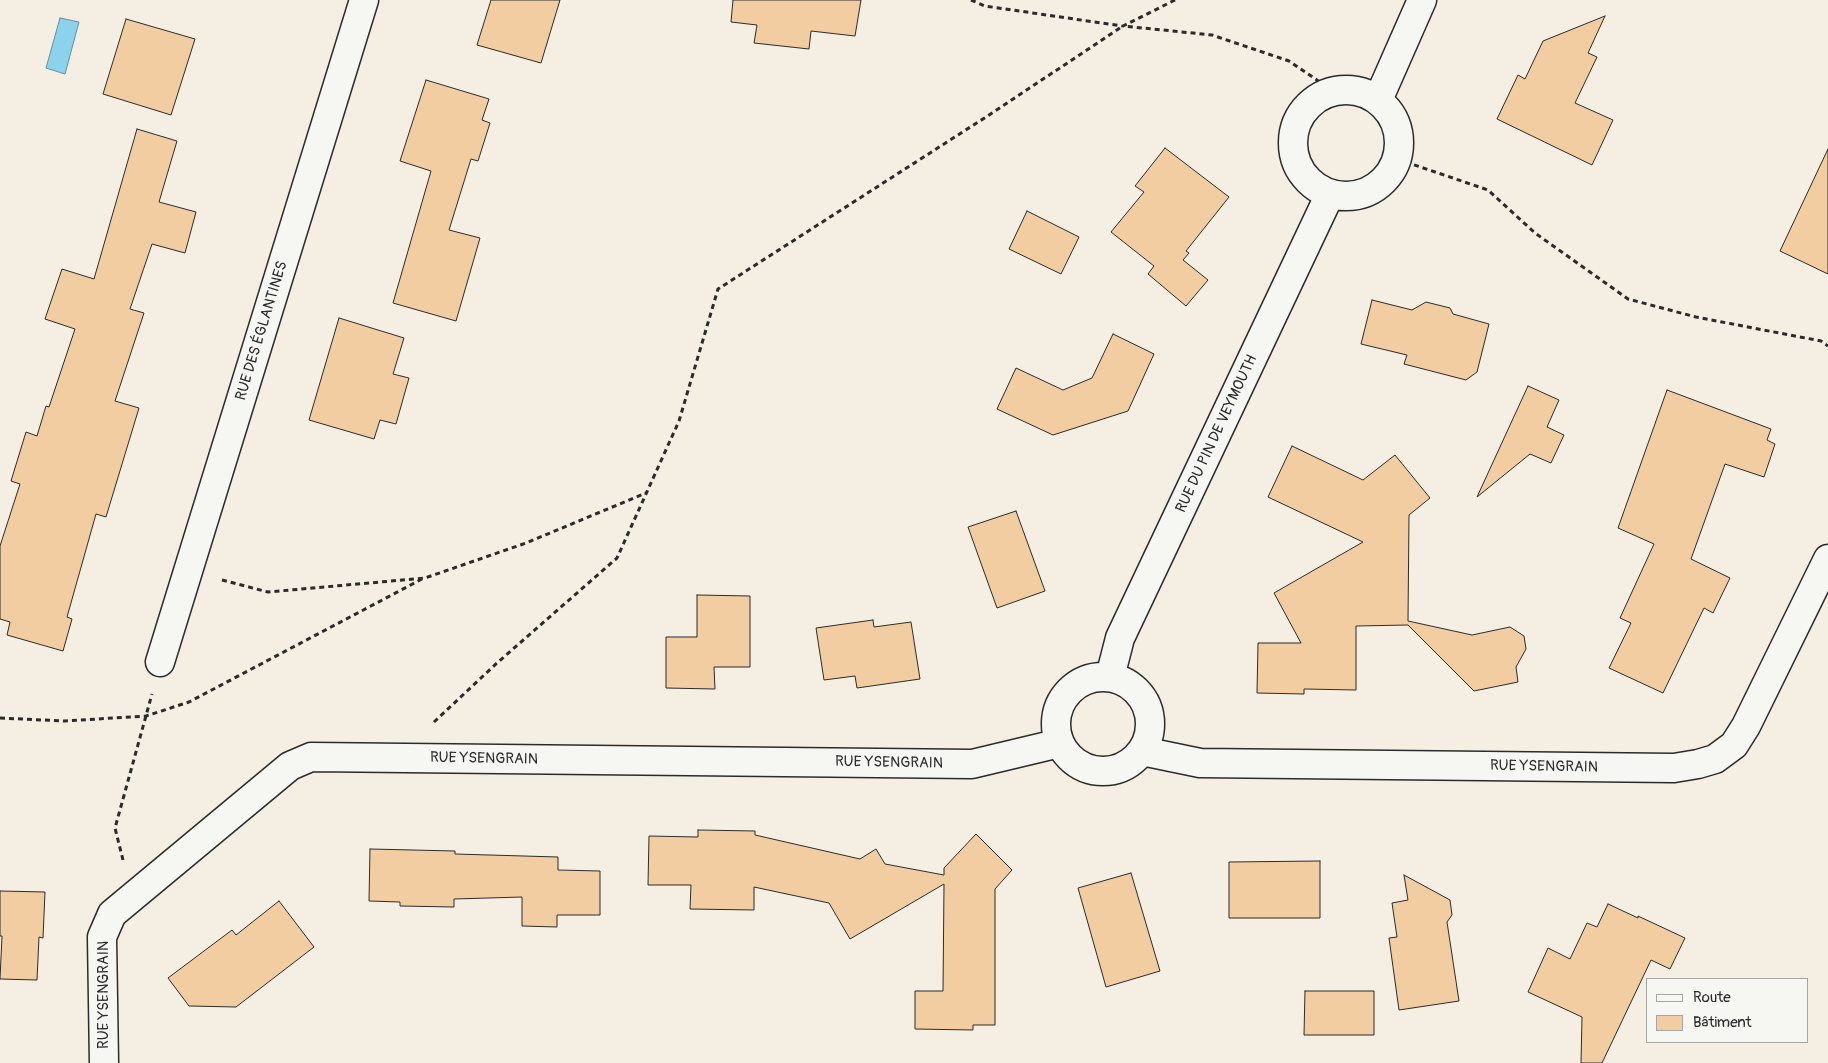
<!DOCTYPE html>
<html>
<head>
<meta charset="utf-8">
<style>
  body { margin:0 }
  #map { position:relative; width:1828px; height:1063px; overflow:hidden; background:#f5eee2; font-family:Pangolin,sans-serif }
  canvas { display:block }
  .legend { position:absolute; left:1646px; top:978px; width:162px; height:65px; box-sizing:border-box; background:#f6f6f2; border:1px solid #a5a5a2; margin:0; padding:6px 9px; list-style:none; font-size:15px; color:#2b2b2b }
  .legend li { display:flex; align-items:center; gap:10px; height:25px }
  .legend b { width:25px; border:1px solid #a5a5a2 }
</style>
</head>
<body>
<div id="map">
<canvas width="1828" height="1063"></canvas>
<ul class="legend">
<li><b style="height:6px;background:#f6f6f2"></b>Route</li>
<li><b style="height:14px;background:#f1cda1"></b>Bâtiment</li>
</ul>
</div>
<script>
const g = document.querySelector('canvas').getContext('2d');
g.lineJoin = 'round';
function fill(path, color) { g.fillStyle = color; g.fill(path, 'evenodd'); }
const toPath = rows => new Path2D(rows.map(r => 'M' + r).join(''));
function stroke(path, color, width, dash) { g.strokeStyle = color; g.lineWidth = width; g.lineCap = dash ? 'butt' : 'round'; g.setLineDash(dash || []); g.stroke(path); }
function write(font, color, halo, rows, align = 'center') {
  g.font = font + ' Pangolin,sans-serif'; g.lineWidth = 4; g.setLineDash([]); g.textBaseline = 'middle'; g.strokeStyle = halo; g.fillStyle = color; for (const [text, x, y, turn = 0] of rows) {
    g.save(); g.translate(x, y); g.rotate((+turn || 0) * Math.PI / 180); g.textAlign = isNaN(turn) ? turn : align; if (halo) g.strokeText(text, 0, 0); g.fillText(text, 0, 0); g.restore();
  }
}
const water = toPath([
  [60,18,79,22,65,74,46,68,60,18]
]);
fill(water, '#8bd2ec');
stroke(water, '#658f9f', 1);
const building = toPath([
  [491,0,560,0,541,63,477,45,491,0],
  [733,0,861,0,855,36,811,31,809,49,754,43,757,25,731,22,733,0],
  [1605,16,1588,53,1597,57,1575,103,1613,120,1592,165,1497,119,1518,75,1525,79,1543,41,1605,16],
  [126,19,195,39,171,115,103,94,126,19],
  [426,80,489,99,482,120,490,123,478,161,471,159,449,230,480,238,456,321,393,303,431,171,400,161,426,80],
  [137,129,177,141,159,202,196,212,185,253,152,244,130,309,144,313,115,401,139,408,106,517,96,514,67,617,72,619,63,651,7,635,10,622,0,619,0,546,20,484,11,481,26,432,37,436,46,406,49,407,75,329,45,319,62,269,94,279,137,129],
  [1165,148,1229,197,1186,251,1189,253,1183,260,1208,280,1186,306,1148,274,1154,266,1111,232,1144,192,1135,186,1165,148],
  [1828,149,1828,274,1780,251,1828,149],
  [1027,211,1079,237,1061,274,1009,249,1027,211],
  [1372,300,1412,310,1426,302,1450,308,1453,314,1489,324,1477,372,1466,380,1404,364,1407,355,1361,344,1372,300],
  [339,318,404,338,393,374,409,378,396,424,380,420,374,439,309,420,339,318],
  [1113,334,1154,354,1128,411,1053,435,997,409,1016,368,1063,390,1092,378,1113,334],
  [1528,386,1559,400,1547,427,1564,435,1551,463,1530,454,1477,497,1528,386],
  [1667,390,1771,429,1767,440,1775,444,1764,477,1725,464,1691,559,1730,578,1713,613,1704,608,1663,693,1609,668,1631,623,1620,618,1654,544,1618,528,1667,390],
  [1292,446,1363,480,1395,455,1430,498,1409,515,1408,621,1472,635,1510,627,1524,636,1526,649,1516,667,1518,682,1474,691,1408,625,1356,626,1356,690,1304,689,1304,694,1257,693,1258,643,1301,643,1274,593,1363,542,1268,497,1292,446],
  [1016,511,1045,591,997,608,968,527,1016,511],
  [697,595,750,596,750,667,714,667,715,689,666,688,666,637,697,637,697,595],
  [873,620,874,627,911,622,920,679,857,688,855,676,824,680,816,628,873,620],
  [698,830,755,831,755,835,860,859,876,849,885,864,944,875,944,868,976,834,1012,870,995,889,995,1025,973,1025,973,1030,915,1029,915,991,943,991,944,884,850,939,829,903,754,887,754,910,690,909,691,885,648,885,649,836,698,837,698,830],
  [370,849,455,851,455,854,558,857,558,870,600,871,600,915,557,915,557,927,522,926,522,897,454,899,454,907,400,906,400,902,369,901,370,849],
  [1320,861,1320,918,1229,918,1229,862,1320,861],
  [1131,873,1160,971,1106,987,1078,888,1131,873],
  [1404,875,1450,900,1452,915,1447,922,1459,1001,1399,1010,1389,938,1397,937,1392,903,1408,900,1404,875],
  [0,891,45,892,43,938,39,937,37,980,0,979,2,936,0,936,0,891],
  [279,901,314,947,236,1007,189,1006,168,978,232,930,236,935,279,901],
  [1608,904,1638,918,1638,916,1685,938,1670,969,1651,960,1602,1063,1581,1063,1582,1017,1528,992,1548,948,1570,959,1587,923,1597,927,1608,904],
  [1305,991,1374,991,1374,1035,1304,1035,1305,991]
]);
fill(building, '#f1cda1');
stroke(building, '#2b2b2b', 1);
const minor = toPath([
  '1293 143a53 53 0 1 1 106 0a53 53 0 1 1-106 0Z',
  [1378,100,1422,0],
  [160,662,364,0],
  [1110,677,1120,638,1330,194],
  '1056 724a47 47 0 1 1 94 0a47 47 0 1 1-94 0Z',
  [1142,751,1200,763,1674,768,1698,764,1715,759,1734,745,1746,726,1828,559],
  [104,1063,102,937,112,914,290,766,311,757,972,764,1060,743]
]);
stroke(minor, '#2b2b2b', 31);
stroke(toPath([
  [971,0,985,6,1122,26],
  [1175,0,1123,26,1212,35,1289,61,1333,91],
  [1397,159,1488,190,1535,233,1628,299,1696,317,1821,341,1828,346],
  [222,580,268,592,425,578,526,543,646,493],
  [0,718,65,721,146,716,189,702,422,579],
  [434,722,497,663,617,558,679,421,718,289,986,117,1123,26],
  [123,860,115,828,152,694]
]), '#2b2b2b', 3, [5, 4]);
stroke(minor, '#f6f6f2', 28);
write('15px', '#2b2b2b', '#f6f6f2', [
  ["RUE DES ÉGLANTINES",262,331,-73],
  ["RUE DU PIN DE VEYMOUTH",1217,434,-65],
  ["RUE YSENGRAIN",484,759,1],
  ["RUE YSENGRAIN",889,763,1],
  ["RUE YSENGRAIN",1544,767,1],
  ["RUE YSENGRAIN",104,995,-90]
]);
</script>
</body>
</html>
